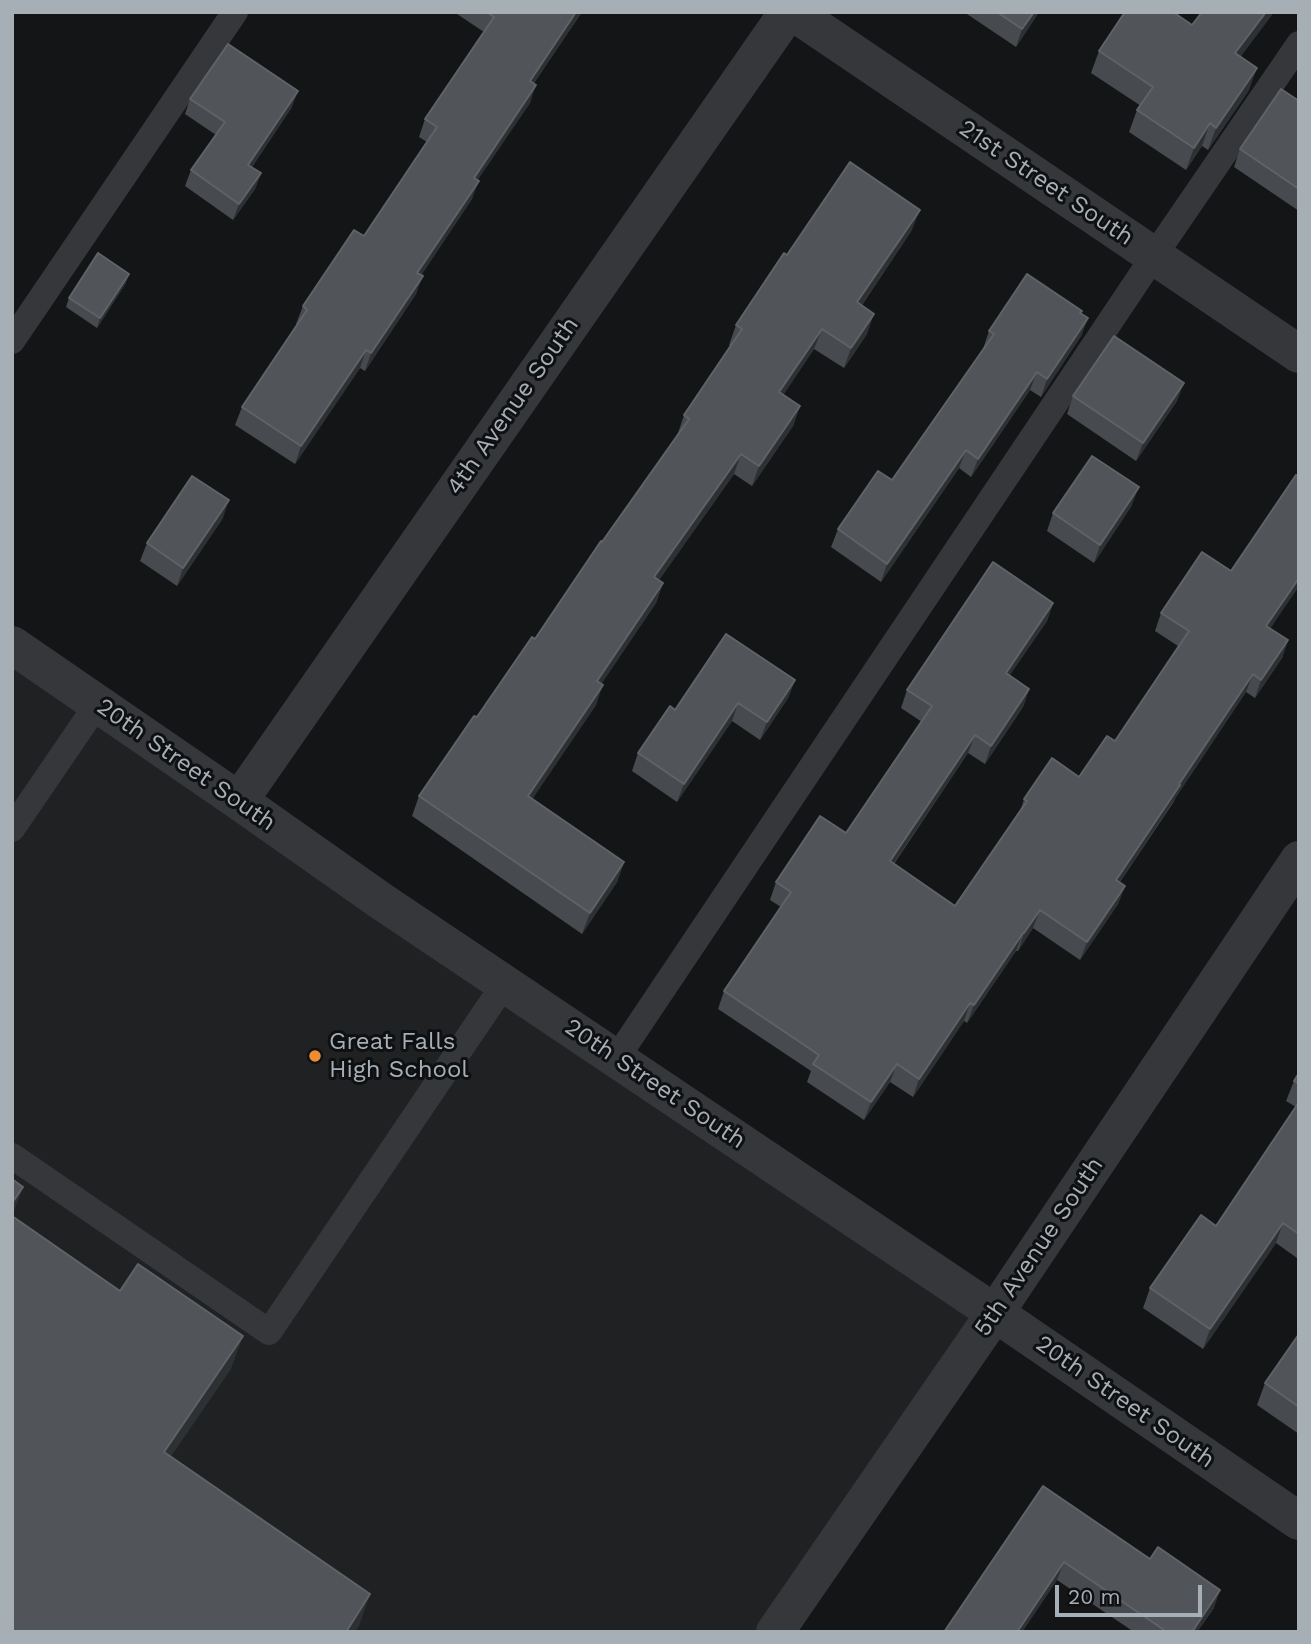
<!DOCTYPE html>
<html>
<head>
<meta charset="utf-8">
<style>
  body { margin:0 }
  #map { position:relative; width:1311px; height:1644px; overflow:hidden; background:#141516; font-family:"Work Sans",sans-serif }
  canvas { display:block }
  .frame { position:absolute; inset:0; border:14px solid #a6aeb6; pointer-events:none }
  .scale { position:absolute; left:1055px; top:1585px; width:147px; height:32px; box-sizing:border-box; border:4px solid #a6aeb6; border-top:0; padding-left:9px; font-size:21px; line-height:24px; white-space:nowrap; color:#a6aeb6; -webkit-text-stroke:5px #0f1011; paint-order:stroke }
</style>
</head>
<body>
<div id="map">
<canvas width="1311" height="1644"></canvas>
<div class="frame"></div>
<div class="scale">20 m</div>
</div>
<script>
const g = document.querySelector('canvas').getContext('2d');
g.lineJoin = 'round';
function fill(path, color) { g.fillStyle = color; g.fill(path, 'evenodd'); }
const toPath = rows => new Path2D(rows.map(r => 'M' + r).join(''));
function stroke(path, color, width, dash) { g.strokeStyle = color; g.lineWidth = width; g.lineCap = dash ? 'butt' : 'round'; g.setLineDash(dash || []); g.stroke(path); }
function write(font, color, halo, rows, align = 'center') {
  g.font = font + ' "Work Sans",sans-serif'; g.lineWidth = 6; g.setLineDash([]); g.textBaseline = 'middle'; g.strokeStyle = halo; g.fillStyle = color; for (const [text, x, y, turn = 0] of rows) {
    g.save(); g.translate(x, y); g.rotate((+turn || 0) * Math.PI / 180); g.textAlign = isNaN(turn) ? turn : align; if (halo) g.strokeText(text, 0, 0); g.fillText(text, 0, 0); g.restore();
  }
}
fill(toPath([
  [12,645,995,1313,775,1632,12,1632]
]), '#202123');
stroke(toPath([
  [12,341,235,12],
  [12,829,98,703],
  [616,1059,1154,256,1299,44],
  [12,1156,269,1332,505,983]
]), '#35373b', 26);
stroke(toPath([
  [793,12,1299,354],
  [239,801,788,12],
  [775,1632,995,1313,1299,860]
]), '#35373b', 38);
stroke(toPath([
  [12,645,239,801,381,901,995,1313,1299,1521]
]), '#35373b', 38);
fill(toPath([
  [454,12,582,12,534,83,530,103,477,180,472,199,421,275,416,294,365,371,360,368,295,464,235,425,242,407,297,325,296,324,303,306,364,236,427,142,419,137,425,119,484,32],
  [964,12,1039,12,1016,47],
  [1274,12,1240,57,1249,90,1208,150,1202,146,1186,170,1129,132,1137,110,1141,106,1091,73,1099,51,1192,25],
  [190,99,292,107,252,167,261,173,255,189,233,220,185,186,191,170,216,135,185,114],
  [1299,101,1299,211,1234,167,1240,149],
  [912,230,862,305,867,334,844,368,814,349,783,395,800,406,793,426,752,486,734,474,659,580,663,583,656,603,601,684,596,705,532,799,624,862,617,882,582,934,412,816,419,796,535,639,677,436,684,415,731,346,729,345,736,325,787,255],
  [126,283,97,328,66,307,69,298],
  [1081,313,1088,318,1081,336,1041,397,1030,390,971,477,959,468,881,582,831,547,838,529,892,480,983,349,989,331],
  [1073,396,1177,401,1136,461,1067,414],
  [1299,477,1299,586,1270,628,1288,640,1282,658,1255,698,1246,692,1176,797,1173,803,1120,882,1125,886,1118,904,1080,960,1033,928,1018,951,1016,951,967,1023,964,1021,913,1097,890,1082,864,1120,807,1082,811,1071,718,1009,724,991,781,907,770,900,776,882,846,833,922,722,901,708,907,690,1053,603,1047,621,1009,676,1029,689,1023,707,985,764,968,753,894,864,955,906,1021,809,1024,799,1079,777,1115,741,1178,646,1155,631,1161,613,1231,571],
  [1132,505,1094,563,1047,531,1053,513],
  [223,518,177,586,140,561,147,543],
  [795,680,788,698,760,740,732,721,677,802,632,771,638,753,675,710],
  [1299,1073,1299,1255,1297,1258,1276,1243,1203,1349,1143,1308,1150,1288,1216,1226,1296,1107,1286,1101,1294,1081],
  [1299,1334,1299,1434,1257,1405,1265,1383],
  [1043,1486,1214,1608,1197,1632,1134,1632,1057,1580,1022,1632,944,1632]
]), '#474a4e');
fill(toPath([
  [576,12,582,12,523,99,530,81],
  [1034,12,1039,12,1016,47,1022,29],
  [1266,12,1274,12,1227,75,1235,53],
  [1257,68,1249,90,1208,150,1216,128],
  [536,85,530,103,467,196,474,178],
  [298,91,292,107,243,180,248,165],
  [1210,123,1202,146,1186,170,1194,148],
  [261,173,255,189,233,220,239,204],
  [479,181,472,199,411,291,417,273],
  [920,210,912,230,850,322,857,302],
  [129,274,126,283,97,328,100,318],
  [423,276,416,294,365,371,371,353],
  [874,314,867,334,844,368,851,348],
  [1088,318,1081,336,1041,397,1047,379],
  [822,329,814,349,772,412,779,392],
  [366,350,360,368,295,464,301,446],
  [1037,372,1030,390,971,477,978,459],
  [1184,383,1177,401,1136,461,1143,443],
  [800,406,793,426,752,486,759,466],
  [966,450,959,468,881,582,887,564],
  [741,454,734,474,647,597,654,577],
  [1139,487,1132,505,1094,563,1100,545],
  [229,500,223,518,177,586,183,568],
  [1299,578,1299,586,1260,644,1266,626],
  [663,583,656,603,590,701,597,681],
  [1053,603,1047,621,999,691,1006,673],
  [1288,640,1282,658,1255,698,1261,680],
  [1253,674,1246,692,1109,898,1116,880],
  [795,680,788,698,760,740,767,722],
  [603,685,596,705,521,816,528,796],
  [1029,689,1023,707,985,764,991,746],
  [738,703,732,721,677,802,684,784],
  [975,735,968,753,883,879,890,861],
  [624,862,617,882,582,934,590,913],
  [1125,886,1118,904,1080,960,1087,942],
  [1040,910,1033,928,1018,951,1024,933],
  [1023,933,1016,951,967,1023,974,1005],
  [970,1003,964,1021,913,1097,919,1079],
  [897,1064,890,1082,864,1120,871,1102],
  [23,1187,12,1217,12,1203],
  [1283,1223,1276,1243,1203,1349,1210,1329],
  [243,1336,231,1369,152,1484,164,1452],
  [1064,1562,1057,1580,1022,1632,1017,1632],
  [1220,1590,1214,1608,1197,1632,1192,1632],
  [370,1594,359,1626,355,1632,345,1632]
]), '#2e3133');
const building = toPath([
  [487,12,576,12,530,81,536,85,474,178,479,181,417,273,423,276,371,353,366,350,301,446,242,407,307,310,303,306,354,230,364,236,437,127,425,119,494,17,487,12],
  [997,12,1034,12,1022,29,997,12],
  [1125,12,1173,12,1192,25,1202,12,1266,12,1235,53,1257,68,1216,128,1210,123,1194,148,1137,110,1153,87,1099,51,1125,12],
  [228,44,298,91,248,165,261,173,239,204,191,170,225,122,190,99,228,44],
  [1281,89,1299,101,1299,189,1240,149,1281,89],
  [850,162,920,210,857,302,874,314,851,348,822,329,779,392,800,406,759,466,741,454,654,577,663,583,597,681,603,685,528,796,624,862,590,913,419,796,474,716,477,717,532,637,535,639,601,541,602,542,689,419,684,415,742,329,736,325,784,253,787,255,850,162],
  [98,253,129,274,100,318,69,298,98,253],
  [1027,274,1082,311,1080,313,1088,318,1047,379,1037,372,978,459,966,450,887,564,838,529,878,471,892,480,994,334,989,331,1027,274],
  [1114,336,1184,383,1143,443,1073,396,1114,336],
  [1092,456,1139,487,1100,545,1053,513,1092,456],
  [1296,475,1299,477,1299,578,1266,626,1288,640,1261,680,1253,674,1179,784,1180,785,1116,880,1125,886,1087,942,1040,910,1024,933,1023,933,974,1005,970,1003,919,1079,897,1064,871,1102,813,1064,819,1055,724,991,791,892,776,882,820,816,846,833,932,706,907,690,993,562,1053,603,1006,673,1029,689,991,746,975,735,890,861,955,906,1027,801,1024,799,1052,758,1079,777,1107,736,1115,741,1189,631,1161,613,1202,552,1231,571,1296,475],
  [192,476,229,500,183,568,147,543,192,476],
  [726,634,795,680,767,722,738,703,684,784,638,753,670,706,675,710,726,634],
  [1299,1073,1299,1084,1294,1081,1299,1073],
  [1299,1102,1299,1234,1283,1223,1210,1329,1150,1288,1201,1215,1216,1226,1299,1102],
  [12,1179,23,1187,12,1203,12,1179],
  [12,1216,120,1291,138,1264,243,1336,164,1452,370,1594,346,1632,12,1632,12,1216],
  [1299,1334,1299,1407,1265,1383,1299,1334],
  [1043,1486,1150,1559,1158,1547,1220,1590,1192,1632,1167,1632,1064,1562,1017,1632,944,1632,1043,1486]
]);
fill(building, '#515559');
stroke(building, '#5f6368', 2);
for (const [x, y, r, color] of [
  [315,1056,7,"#ee8c34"]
]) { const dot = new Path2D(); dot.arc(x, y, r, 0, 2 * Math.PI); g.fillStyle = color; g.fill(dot); stroke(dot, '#0f1011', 2.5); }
write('24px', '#a6aeb6', '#0f1011', [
  ["21st Street South",1046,183,34],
  ["4th Avenue South",513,406,-55],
  ["20th Street South",186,765,35],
  ["20th Street South",655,1084,34],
  ["5th Avenue South",1039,1247,-56],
  ["20th Street South",1125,1402,35]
]);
write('24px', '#a6aeb6', '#0f1011', [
  ["Great Falls",329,1042],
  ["High School",329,1070]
], 'left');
</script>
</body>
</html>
